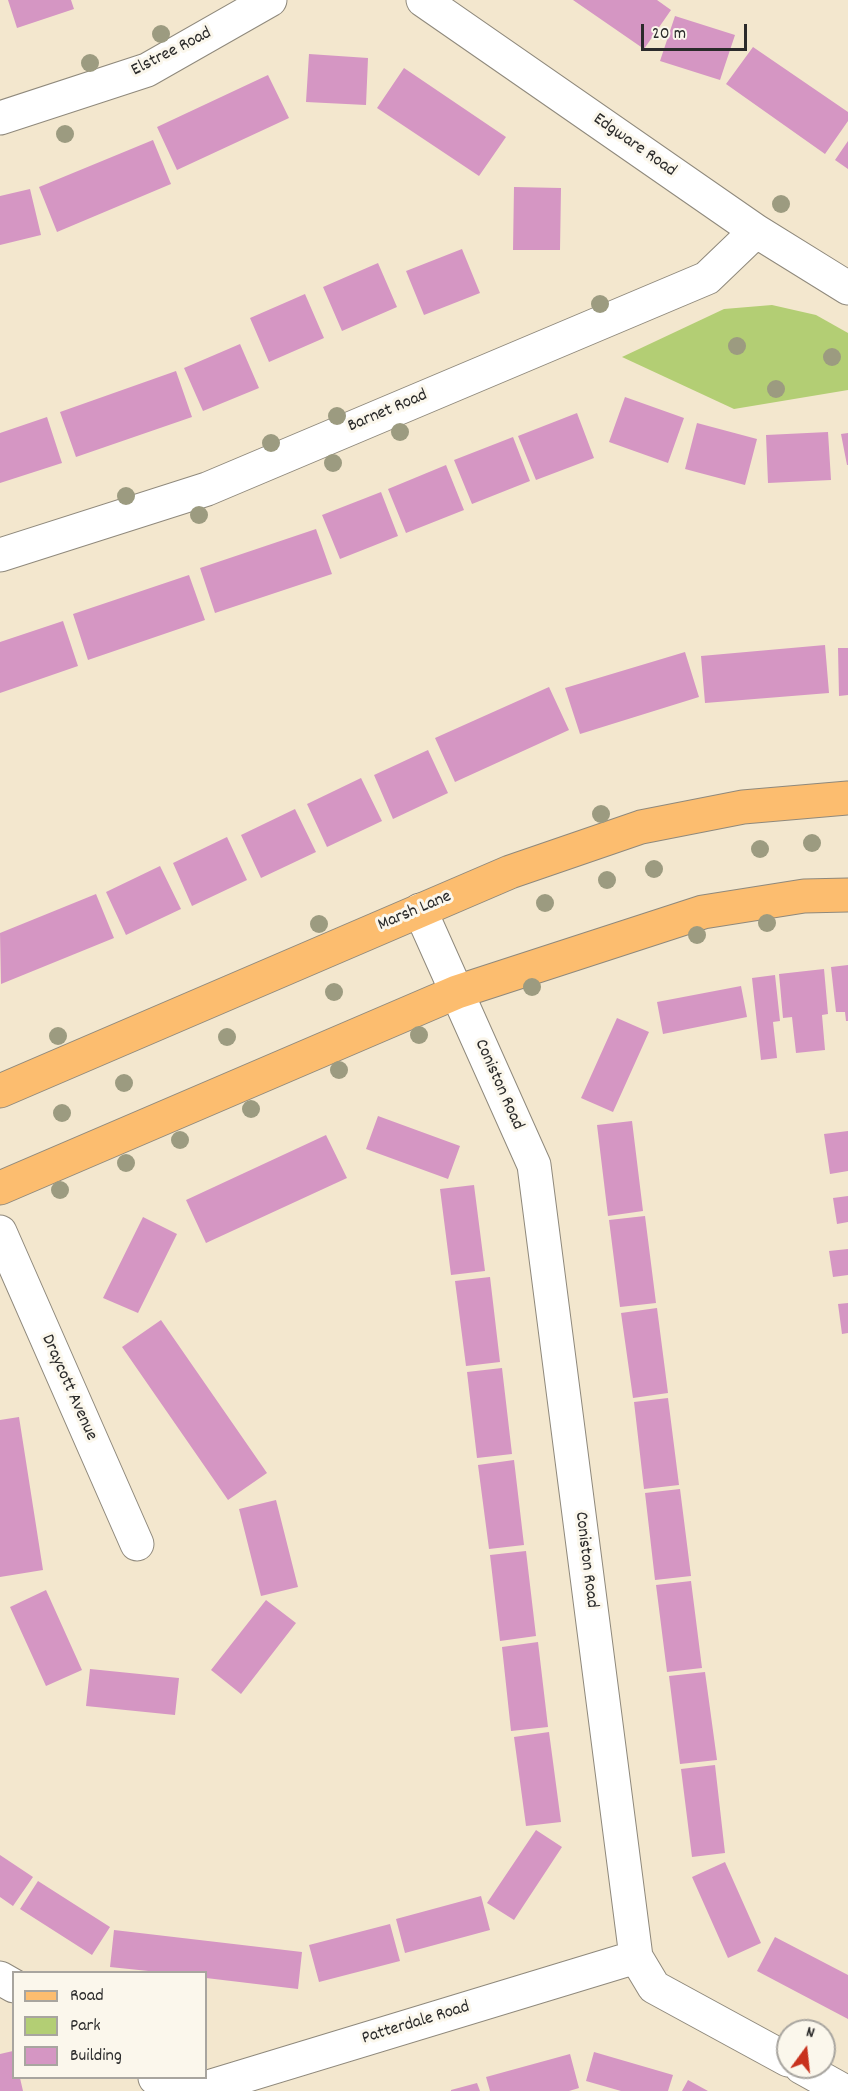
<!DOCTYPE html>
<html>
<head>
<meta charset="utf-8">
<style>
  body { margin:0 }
  #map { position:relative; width:848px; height:2091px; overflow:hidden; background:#f3e7ce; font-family:Dekko,sans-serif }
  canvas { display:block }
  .legend { position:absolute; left:12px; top:1971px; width:195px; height:108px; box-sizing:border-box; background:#fbf7ec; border:2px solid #a8a59f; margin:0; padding:8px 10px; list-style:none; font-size:18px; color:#2b2b2b }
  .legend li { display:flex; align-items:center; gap:12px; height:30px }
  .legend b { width:30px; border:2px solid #a8a59f }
  .north { position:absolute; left:776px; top:2019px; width:60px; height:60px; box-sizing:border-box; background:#fbf7ec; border:2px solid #a8a59f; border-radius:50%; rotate:15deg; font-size:16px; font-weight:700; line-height:24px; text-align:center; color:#2b2b2b }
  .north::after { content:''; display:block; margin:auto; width:21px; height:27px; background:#c8321e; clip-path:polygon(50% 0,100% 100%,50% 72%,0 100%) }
  .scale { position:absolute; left:641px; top:24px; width:106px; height:27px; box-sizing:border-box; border:3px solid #2b2b2b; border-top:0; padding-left:8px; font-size:18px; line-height:21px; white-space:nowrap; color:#2b2b2b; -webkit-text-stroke:4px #fbf7ec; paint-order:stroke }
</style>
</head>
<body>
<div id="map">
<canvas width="848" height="2091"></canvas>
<ul class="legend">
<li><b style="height:8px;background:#fcbd6f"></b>Road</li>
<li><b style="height:16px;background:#b3ce74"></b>Park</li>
<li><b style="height:16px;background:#d596c3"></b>Building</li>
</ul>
<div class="north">N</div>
<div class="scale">20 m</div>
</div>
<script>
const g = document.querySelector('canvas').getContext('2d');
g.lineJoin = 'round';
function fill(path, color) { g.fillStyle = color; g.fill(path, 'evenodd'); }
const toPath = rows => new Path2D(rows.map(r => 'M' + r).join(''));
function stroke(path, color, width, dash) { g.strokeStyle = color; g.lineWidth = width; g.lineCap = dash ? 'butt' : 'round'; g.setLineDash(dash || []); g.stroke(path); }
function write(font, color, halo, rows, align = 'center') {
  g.font = font + ' Dekko,sans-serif'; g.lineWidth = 6; g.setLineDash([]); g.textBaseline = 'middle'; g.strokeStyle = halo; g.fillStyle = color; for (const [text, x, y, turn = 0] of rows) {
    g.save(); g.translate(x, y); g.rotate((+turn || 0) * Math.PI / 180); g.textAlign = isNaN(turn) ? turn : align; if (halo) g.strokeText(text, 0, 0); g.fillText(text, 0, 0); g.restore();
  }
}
fill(toPath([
  [772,305,816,315,848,333,848,390,734,409,622,357,724,309]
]), '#b3ce74');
fill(toPath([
  [8,0,71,0,74,9,17,28],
  [573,0,657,0,671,10,644,49],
  [675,16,735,35,720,80,660,61],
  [753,47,848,112,848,121,825,154,726,84],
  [309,54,368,58,366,105,306,102],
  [404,68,506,137,479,176,377,108],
  [268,75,289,118,177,170,157,127],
  [153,140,171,184,57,232,39,187],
  [848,141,848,169,835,160],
  [514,187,561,188,560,250,513,250],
  [30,189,41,235,0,245,0,196],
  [462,249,480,293,424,315,406,271],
  [378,263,397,307,342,331,323,287],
  [305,294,324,338,269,362,250,318],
  [240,344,259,388,203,411,184,368],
  [176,371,192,417,76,457,60,412],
  [625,397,684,418,668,463,609,442],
  [577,413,594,458,536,480,518,436],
  [47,417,62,463,0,483,0,433],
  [697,423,757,439,745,485,685,469],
  [828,432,831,480,768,483,766,435],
  [848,433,848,465,847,465,841,434],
  [513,437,530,481,472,504,454,460],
  [446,465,464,510,406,533,388,489],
  [381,492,398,536,340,559,322,515],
  [316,529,332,574,215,613,200,568],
  [189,575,205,620,88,660,73,614],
  [63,621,78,666,0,693,0,642],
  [825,645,829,693,705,703,701,656],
  [838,648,848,648,848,695,839,696],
  [685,652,699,697,580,734,565,688],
  [549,687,569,730,455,782,435,738],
  [428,750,448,793,393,819,374,775],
  [361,778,382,821,327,847,307,804],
  [295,809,316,852,261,878,241,835],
  [227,837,247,880,192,906,173,863],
  [160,866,181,909,126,935,106,892],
  [96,894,114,938,1,984,0,933],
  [848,965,848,1021,846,1021,845,1012,836,1012,831,967],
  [824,969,828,1014,822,1015,825,1050,796,1053,792,1017,783,1018,779,974],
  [775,975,780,1021,773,1022,777,1058,761,1060,752,978],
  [741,986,747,1017,663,1034,657,1002],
  [617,1018,649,1032,613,1112,581,1098],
  [378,1116,460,1146,448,1179,366,1149],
  [632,1121,643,1211,608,1216,597,1125],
  [848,1131,848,1171,830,1174,824,1134],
  [326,1135,347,1178,206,1243,186,1200],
  [474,1185,485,1271,451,1275,440,1189],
  [848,1196,848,1222,837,1224,833,1198],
  [645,1216,656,1303,620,1307,609,1220],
  [143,1217,177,1234,138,1313,103,1298],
  [848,1249,848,1275,833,1277,829,1251],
  [490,1277,500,1362,466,1366,455,1281],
  [848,1303,848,1333,842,1334,838,1304],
  [657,1308,668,1393,633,1398,621,1313],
  [161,1320,267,1473,228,1500,122,1347],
  [502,1368,512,1454,477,1458,467,1372],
  [668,1398,679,1485,644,1489,634,1402],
  [19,1417,43,1570,0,1577,0,1420],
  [514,1460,524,1545,489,1549,478,1465],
  [680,1489,691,1576,655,1580,645,1493],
  [276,1500,298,1587,261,1596,239,1509],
  [526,1551,536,1636,500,1641,490,1555],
  [691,1581,702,1668,667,1672,656,1585],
  [46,1590,82,1670,46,1686,10,1607],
  [266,1600,296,1623,241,1694,211,1670],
  [538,1642,548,1727,511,1731,502,1647],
  [90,1669,179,1678,175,1715,86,1706],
  [705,1672,717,1760,680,1764,669,1676],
  [549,1732,561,1822,526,1826,514,1737],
  [715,1765,725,1853,692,1857,681,1769],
  [536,1830,562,1847,514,1920,487,1903],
  [0,1855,33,1877,13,1906,0,1897],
  [725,1862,761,1943,728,1958,692,1877],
  [38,1881,110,1927,92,1955,20,1909],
  [481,1896,490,1930,405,1953,396,1919],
  [390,1924,400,1961,319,1982,309,1945],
  [114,1930,302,1952,298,1989,206,1978,206,1972,158,1972,110,1967],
  [775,1937,848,1975,848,2019,757,1971],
  [13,2051,14,2078,20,2078,23,2091,0,2091,0,2054],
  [594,2052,673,2075,668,2091,621,2091,586,2081],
  [570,2054,579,2088,569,2091,490,2091,486,2077],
  [688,2080,708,2091,682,2091],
  [477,2083,480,2091,451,2091,451,2090]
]), '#d596c3');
const minor = toPath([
  [423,0,756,231,848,288],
  [0,118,147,70,270,0],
  [0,555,207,489,707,278,756,231],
  [420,910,534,1165,636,1957,654,1987,788,2060],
  [0,1232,137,1544],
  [0,1978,14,1986],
  [801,2067,844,2091],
  [155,2078,176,2091],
  [195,2091,636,1957]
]);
const major = toPath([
  [0,1091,510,872,641,827,743,807,848,798],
  [0,1188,457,992,703,912,804,896,848,895]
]);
stroke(minor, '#8f897c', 35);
stroke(major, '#8f897c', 35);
stroke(minor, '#fff', 33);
stroke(major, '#fcbd6f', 33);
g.fillStyle = '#9c9b80';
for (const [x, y] of [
  [161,34],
  [90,63],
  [65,134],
  [781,204],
  [600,304],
  [737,346],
  [832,357],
  [776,389],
  [337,416],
  [400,432],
  [271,443],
  [333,463],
  [126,496],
  [199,515],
  [601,814],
  [812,843],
  [760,849],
  [654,869],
  [607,880],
  [545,903],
  [767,923],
  [319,924],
  [697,935],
  [532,987],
  [334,992],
  [419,1035],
  [58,1036],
  [227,1037],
  [339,1070],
  [124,1083],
  [251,1109],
  [62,1113],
  [180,1140],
  [126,1163],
  [60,1190]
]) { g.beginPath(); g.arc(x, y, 9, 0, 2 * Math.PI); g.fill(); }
write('18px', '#2b2b2b', '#fbf7ec', [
  ["Elstree Road",172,53,-27],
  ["Edgware Road",634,146,35],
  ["Barnet Road",388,412,-23],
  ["Marsh Lane",415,912,-23],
  ["Coniston Road",498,1085,66],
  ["Draycott Avenue",68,1388,66],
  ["Coniston Road",585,1560,83],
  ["Patterdale Road",416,2024,-17]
]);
</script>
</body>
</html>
